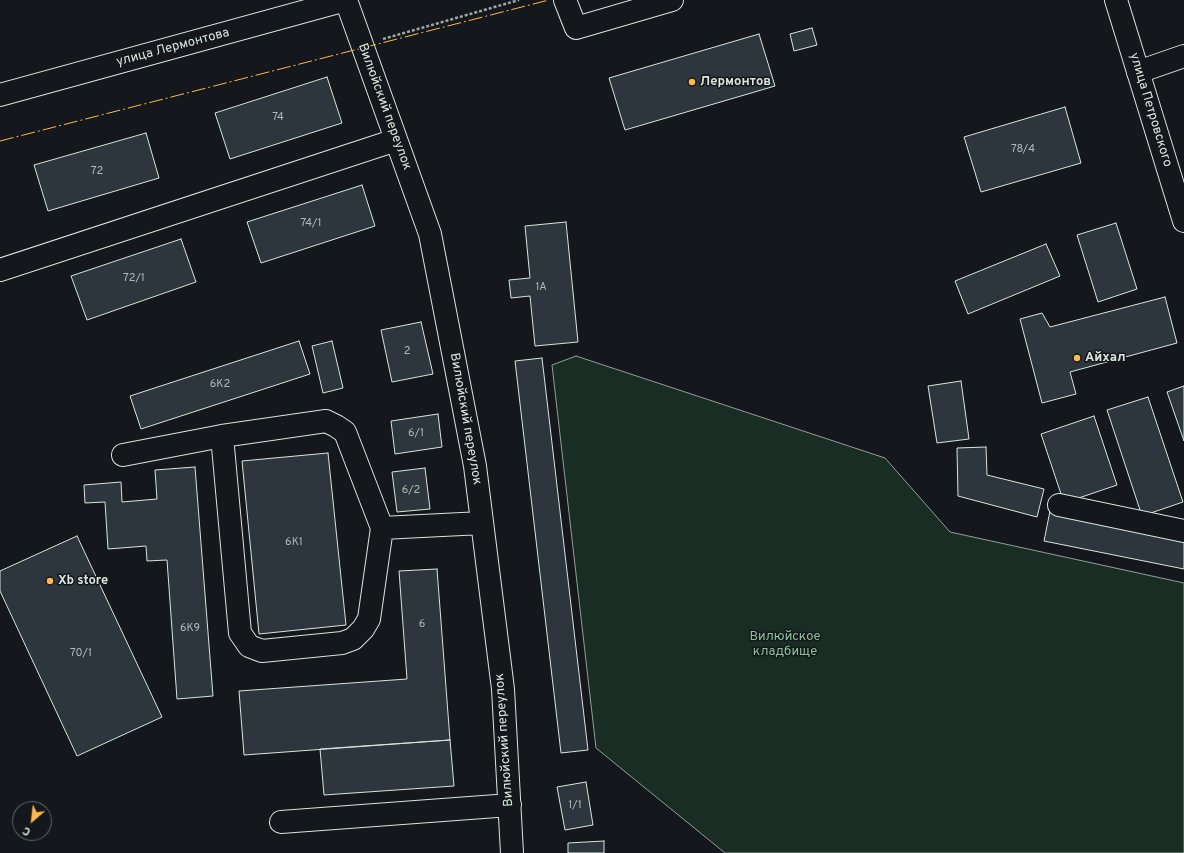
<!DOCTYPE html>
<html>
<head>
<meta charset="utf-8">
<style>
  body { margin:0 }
  #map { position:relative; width:1184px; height:853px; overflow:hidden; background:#14181c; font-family:Overpass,sans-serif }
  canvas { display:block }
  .north { position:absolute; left:12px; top:801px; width:40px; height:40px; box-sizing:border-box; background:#14181c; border:1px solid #626a69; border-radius:50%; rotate:208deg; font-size:11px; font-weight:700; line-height:16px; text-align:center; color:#d8e6dc }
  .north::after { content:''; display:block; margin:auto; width:14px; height:18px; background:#ffb74d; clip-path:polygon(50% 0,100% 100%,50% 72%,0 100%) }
</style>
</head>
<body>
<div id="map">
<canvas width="1184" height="853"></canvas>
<div class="north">С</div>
</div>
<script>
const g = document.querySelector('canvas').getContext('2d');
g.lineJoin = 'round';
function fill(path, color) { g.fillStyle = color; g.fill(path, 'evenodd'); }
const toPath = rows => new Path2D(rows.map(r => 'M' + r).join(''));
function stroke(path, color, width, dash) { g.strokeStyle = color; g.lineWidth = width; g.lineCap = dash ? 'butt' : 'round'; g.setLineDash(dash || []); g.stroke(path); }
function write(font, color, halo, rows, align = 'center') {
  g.font = font + ' Overpass,sans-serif'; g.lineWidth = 3; g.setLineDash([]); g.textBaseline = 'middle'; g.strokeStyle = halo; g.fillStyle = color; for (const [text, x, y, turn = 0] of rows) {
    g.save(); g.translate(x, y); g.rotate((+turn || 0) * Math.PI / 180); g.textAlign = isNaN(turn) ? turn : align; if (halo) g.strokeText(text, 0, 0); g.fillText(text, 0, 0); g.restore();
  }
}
const green = toPath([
  [576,356,885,458,950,532,1184,583,1184,853,725,853,596,748,552,365,576,356]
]);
fill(green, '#1a2d24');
stroke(green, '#939e99', 1);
const building = toPath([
  [812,28,817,45,794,51,790,34,812,28],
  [759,34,775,86,625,130,609,78,759,34],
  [327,77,342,123,230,159,215,113,327,77],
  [1065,107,1081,163,981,192,964,137,1065,107],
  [146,133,159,178,48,211,34,165,146,133],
  [362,185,375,226,261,263,247,222,362,185],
  [566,222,578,342,535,346,530,296,511,298,509,280,530,278,525,226,566,222],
  [1116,223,1137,289,1098,302,1077,235,1116,223],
  [181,239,196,282,87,320,71,276,181,239],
  [1046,244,1060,276,968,314,955,281,1046,244],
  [1165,297,1177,343,1070,372,1076,394,1042,403,1020,319,1042,313,1050,327,1165,297],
  [421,322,433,374,392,382,381,330,421,322],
  [299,341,310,374,141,429,130,396,299,341],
  [332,341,343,388,323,393,312,346,332,341],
  [542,358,588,750,561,753,515,361,542,358],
  [961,381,969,439,937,443,928,386,961,381],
  [1184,386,1184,441,1167,392,1184,386],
  [1148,397,1183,502,1142,516,1107,410,1148,397],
  [438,414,442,447,395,454,391,421,438,414],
  [1094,416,1117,485,1064,503,1041,434,1094,416],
  [986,447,987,475,1044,489,1037,517,958,496,957,448,986,447],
  [328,453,346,625,259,634,242,461,328,453],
  [195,467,213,696,177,699,167,560,147,561,146,546,108,549,105,502,85,503,84,485,121,482,122,502,157,499,155,470,195,467],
  [425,468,430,509,397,512,392,472,425,468],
  [1050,511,1184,538,1184,569,1044,541,1050,511],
  [77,536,162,717,77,756,0,591,0,571,77,536],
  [437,569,450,740,244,755,239,691,407,679,399,571,437,569],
  [450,740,454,786,324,795,320,749,450,740],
  [586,782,593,825,565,830,557,787,586,782],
  [604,841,604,853,568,853,568,843,604,841]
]);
fill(building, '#2c363c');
stroke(building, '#d8e6dc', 1);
const minor = toPath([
  [346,0,430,234,475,466,503,689,512,853],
  [565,0,576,28,672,0],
  [1138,72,1184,56],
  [0,270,396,140],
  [222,436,326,421,336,426,345,432,382,528],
  [123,455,222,436,240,633,249,646,262,651,342,643,353,639,363,629,369,619,382,528,482,523],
  [1059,505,1184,531],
  [281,822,510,805]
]);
const major = toPath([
  [1116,0,1184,221],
  [0,95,346,0]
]);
stroke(minor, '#d8e6dc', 24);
stroke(major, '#d8e6dc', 24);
stroke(toPath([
  [383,39,519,0]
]), '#9da8a2', 2.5, [3, 2]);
stroke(minor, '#14181c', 22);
stroke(major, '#14181c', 22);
stroke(toPath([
  [0,141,549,0]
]), '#ffb74d', 1, [14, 3, 2, 3]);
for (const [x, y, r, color] of [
  [692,82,4,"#ffb74d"],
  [1077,358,4,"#ffb74d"],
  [50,581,4,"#ffb74d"]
]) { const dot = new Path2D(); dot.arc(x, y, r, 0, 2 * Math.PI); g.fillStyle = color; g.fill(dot); stroke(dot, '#14181c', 1.5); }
write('11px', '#adbab4', null, [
  ["74",278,118],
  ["78/4",1023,150],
  ["72",97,172],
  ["74/1",311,224],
  ["72/1",134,279],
  ["1А",541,288],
  ["2",407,352],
  ["6К2",220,385],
  ["6/1",416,434],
  ["6/2",411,491],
  ["6К1",294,543],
  ["6",422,625],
  ["6К9",190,629],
  ["70/1",81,654],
  ["1/1",575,806]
]);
write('13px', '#d8e6dc', '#14181c', [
  ["улица Лермонтова",173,48,-15],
  ["Вилюйский переулок",384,107,70],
  ["улица Петровского",1150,110,73],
  ["Вилюйский переулок",465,419,80],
  ["Вилюйский переулок",505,740,-94]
]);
write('bold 13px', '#d8e6dc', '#14181c', [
  ["Лермонтов",700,82],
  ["Айхал",1085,358],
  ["Xb store",58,581]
], 'left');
write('13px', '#8ac095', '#14181c', [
  ["Вилюйское",785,637],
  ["кладбище",785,652]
]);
</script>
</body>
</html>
